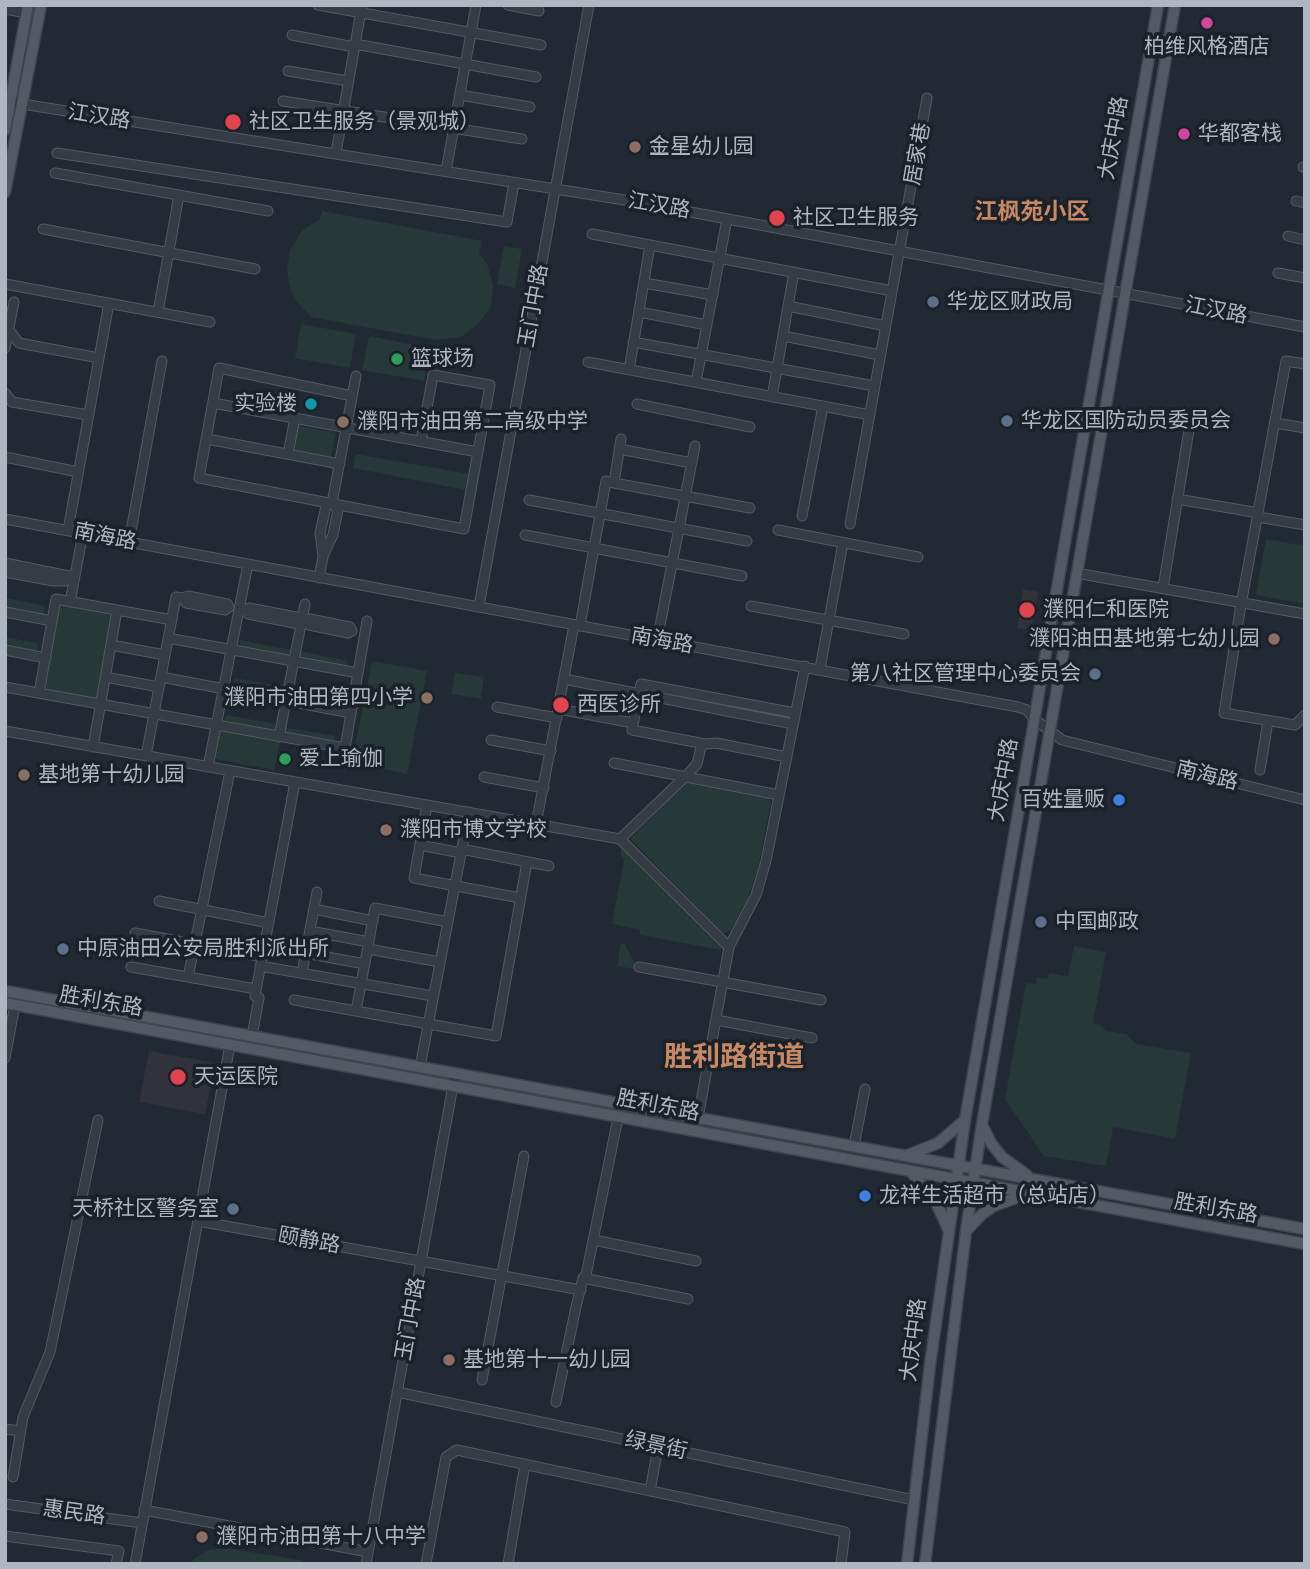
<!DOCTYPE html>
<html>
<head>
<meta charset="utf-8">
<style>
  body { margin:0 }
  #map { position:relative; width:1310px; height:1569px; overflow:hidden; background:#212a34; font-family:"Noto Sans",sans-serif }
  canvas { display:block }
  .frame { position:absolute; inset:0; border:7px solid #aeb7c1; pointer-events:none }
</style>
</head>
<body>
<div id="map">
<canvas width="1310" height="1569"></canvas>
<div class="frame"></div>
</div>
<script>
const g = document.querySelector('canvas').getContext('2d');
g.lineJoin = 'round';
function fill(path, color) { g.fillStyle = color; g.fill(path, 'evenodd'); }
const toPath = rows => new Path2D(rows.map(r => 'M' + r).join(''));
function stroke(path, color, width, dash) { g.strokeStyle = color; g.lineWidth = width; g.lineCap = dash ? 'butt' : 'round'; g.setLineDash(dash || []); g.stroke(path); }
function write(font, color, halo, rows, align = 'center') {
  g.font = font + ' "Noto Sans","Noto Sans SC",sans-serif'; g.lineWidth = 7; g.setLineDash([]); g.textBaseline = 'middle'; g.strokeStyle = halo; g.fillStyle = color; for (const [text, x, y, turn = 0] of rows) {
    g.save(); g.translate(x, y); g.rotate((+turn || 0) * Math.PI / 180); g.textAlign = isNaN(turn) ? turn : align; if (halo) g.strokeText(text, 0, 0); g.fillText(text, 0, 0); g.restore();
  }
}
fill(toPath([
  [1023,589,1038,592,1031,630,1017,628],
  [149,1051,215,1063,205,1114,139,1102]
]), '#31323c');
fill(toPath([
  [322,211,482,241,479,254,487,264,493,285,491,307,479,323,461,337,436,340,311,317,298,303,290,289,287,269,290,250,302,231,320,219],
  [504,246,522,249,515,288,497,284],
  [301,324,356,334,350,368,295,358],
  [369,336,431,348,424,381,362,370],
  [296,425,336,433,331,457,292,450],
  [356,454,469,474,465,490,353,468],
  [1266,539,1305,546,1305,604,1256,595],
  [5,598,45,606,43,616,5,608],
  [58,605,113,614,99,701,44,691],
  [5,637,38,643,36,653,5,647],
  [240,640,291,650,289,659,239,649],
  [299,651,348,661,346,670,297,660],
  [372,661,427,671,407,774,352,762],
  [455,673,484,677,481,699,451,694],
  [234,678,285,687,283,696,232,687],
  [291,689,341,698,340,708,289,698],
  [226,715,276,724,275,731,224,721],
  [284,727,335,736,334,743,283,733],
  [221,728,281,739,274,770,215,759],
  [689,782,767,797,771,801,758,868,747,900,730,931,726,933,722,932,631,840,632,837,685,783],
  [621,846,722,944,721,950,640,935,640,930,612,924,624,860,621,855],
  [624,943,637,968,634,969,618,966,620,945],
  [1074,946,1106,952,1093,1023,1101,1025,1107,1031,1126,1034,1136,1044,1191,1053,1175,1139,1113,1127,1106,1166,1044,1156,1005,1099,1026,983,1036,984,1037,977,1047,979,1049,973,1068,976],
  [225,1548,301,1560,307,1564,190,1564,195,1558,209,1550]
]), '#263837');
const minor = toPath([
  [318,5,541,45],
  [508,5,539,11],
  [5,9,27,13],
  [292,35,354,47],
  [355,44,536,77],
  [288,71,348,81],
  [460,95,530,107],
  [283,101,522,139],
  [16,103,637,202,1305,327],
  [57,153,507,222,514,183],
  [336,153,362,5],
  [1303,167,1305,167],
  [446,171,476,5],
  [55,173,268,211],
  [1296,201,1305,203],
  [43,229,255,269],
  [592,234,887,290],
  [1288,236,1305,240],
  [1278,273,1305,278],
  [644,283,713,295],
  [5,284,210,322],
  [788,306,881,325],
  [158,312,179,195],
  [639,312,707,325],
  [9,330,19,343,99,358],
  [783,336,875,354],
  [633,342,869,385],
  [5,348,14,302],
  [588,362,870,415],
  [1305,364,1286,361,1240,610,1224,713,1295,725,1305,715],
  [629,370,650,245],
  [696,382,727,219],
  [5,393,12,402,88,415],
  [352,396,219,368,199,478,464,529,490,385,433,375,421,441],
  [772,397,794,272],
  [213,403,478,452],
  [637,404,750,427],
  [1275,423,1305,428],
  [207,439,340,464],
  [619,449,692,463],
  [288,454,295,418],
  [5,457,78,472],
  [614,483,750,508],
  [1177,499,1259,513],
  [529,500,747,541],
  [802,516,823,406],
  [1258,517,1305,525],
  [5,519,1018,707,1027,710,1034,719,1062,740,1305,800],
  [850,524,927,98],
  [68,530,109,303],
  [778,530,918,557],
  [525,535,742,576],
  [129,542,162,361],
  [323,556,333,535,338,510,332,503],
  [5,563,74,577],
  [5,572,53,581,65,581],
  [1076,573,1305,614],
  [319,578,323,557,320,533,326,506,332,503,356,376],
  [1163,588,1190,424],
  [188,596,227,604,229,607,225,610,186,603,183,598,188,596],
  [70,602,83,533],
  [479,606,589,5],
  [751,606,904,634],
  [249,608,296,617,299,621,294,623,248,614,245,610,249,608],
  [5,612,52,621],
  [310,619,350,627,352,631,348,633,309,625,306,622,310,619],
  [580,626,606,481,614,483,621,439],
  [168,638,358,673],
  [657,641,695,446],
  [111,645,165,655],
  [5,650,46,658],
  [820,669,843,543],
  [105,677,159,687],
  [161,677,351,713],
  [564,679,793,724],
  [5,687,345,748,367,621],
  [39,693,56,599,172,620],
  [497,707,557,718],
  [559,709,633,723],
  [5,731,620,839,729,947],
  [279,737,305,604],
  [491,740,551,751],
  [705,744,632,730,641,684,795,713],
  [93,747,117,610],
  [146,756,176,597,183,598],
  [614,763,779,795],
  [208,767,248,564],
  [1260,770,1268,721],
  [484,777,544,788],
  [427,805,414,878,520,898],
  [536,824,574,625],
  [620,839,686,776,697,764,701,747,705,744,716,743,787,757],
  [420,845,461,853],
  [461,849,549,866],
  [159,901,269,923],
  [314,909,373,921],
  [310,931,369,942],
  [135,933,262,957],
  [368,949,440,962],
  [305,953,365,964],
  [260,966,433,996],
  [131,967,256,989],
  [639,967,821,1000],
  [302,973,317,892],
  [188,977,230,771],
  [294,1000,496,1036,527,862],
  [356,1011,375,908,448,922],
  [716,1020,812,1038],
  [252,1036,259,998,255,996,295,782],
  [5,1058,15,1005],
  [420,1067,469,812],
  [698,1118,729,947,756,895,766,861,805,666],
  [854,1146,865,1089],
  [198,1221,581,1290],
  [594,1240,696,1261],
  [583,1278,688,1299],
  [482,1380,524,1156],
  [397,1392,914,1500],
  [556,1402,576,1307,583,1278,586,1275,618,1118],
  [5,1429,20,1431],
  [13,1477,23,1417,50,1352,98,1120],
  [650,1491,658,1447],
  [5,1504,142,1523],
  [144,1510,368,1552],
  [5,1536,119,1551,116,1564],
  [135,1564,230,1045],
  [366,1564,454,1080],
  [426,1564,446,1457,457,1450,845,1532,841,1564],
  [508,1564,525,1464]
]);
const major = toPath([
  [5,130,28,5],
  [5,192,41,5],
  [5,991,1305,1229],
  [5,1003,1305,1244],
  [982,1125,991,1143,1002,1157,1027,1175],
  [908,1155,938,1143,965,1120],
  [912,1173,935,1200,948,1229],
  [966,1231,981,1215,994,1206,1024,1195],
  [907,1564,930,1365,965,1120,1158,5],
  [925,1564,966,1231,982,1124,1175,5]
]);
stroke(minor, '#525a62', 11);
stroke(major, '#3e454e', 13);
stroke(minor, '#343c45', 9);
stroke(major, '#525b65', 10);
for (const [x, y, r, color] of [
  [1207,23,7,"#d1479c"],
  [233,122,9,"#e0444e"],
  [1184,134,7,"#d1479c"],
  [635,147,7,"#8d6e63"],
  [777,218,9,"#e0444e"],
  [933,302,7,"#5c6f8a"],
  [397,359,7,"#2e9e5b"],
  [311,404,7,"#0f9aa8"],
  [1007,421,7,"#5c6f8a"],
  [343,422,7,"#8d6e63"],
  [1027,610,9,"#e0444e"],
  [1274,639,7,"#8d6e63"],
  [1095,674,7,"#5c6f8a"],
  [427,698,7,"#8d6e63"],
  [561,705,9,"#e0444e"],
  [285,759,7,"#2e9e5b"],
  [24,775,7,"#8d6e63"],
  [1119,800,7,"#3f7fe0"],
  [386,830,7,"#8d6e63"],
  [1041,922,7,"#5c6f8a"],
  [63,949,7,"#5c6f8a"],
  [178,1077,9,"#e0444e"],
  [865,1196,7,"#3f7fe0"],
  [233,1209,7,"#5c6f8a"],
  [449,1360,7,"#8d6e63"],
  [202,1537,7,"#8d6e63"]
]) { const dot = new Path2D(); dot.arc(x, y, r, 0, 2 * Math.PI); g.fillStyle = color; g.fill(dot); stroke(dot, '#1a2129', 2.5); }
write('21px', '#aeb7c1', '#1a2129', [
  ["柏维风格酒店",1207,47,"center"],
  ["社区卫生服务（景观城）",249,122],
  ["华都客栈",1198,134],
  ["金星幼儿园",649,147],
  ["社区卫生服务",793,218],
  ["华龙区财政局",947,302],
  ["篮球场",411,359],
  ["实验楼",297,404,"right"],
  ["华龙区国防动员委员会",1021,421],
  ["濮阳市油田第二高级中学",357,422],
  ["濮阳仁和医院",1043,610],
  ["濮阳油田基地第七幼儿园",1260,639,"right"],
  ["第八社区管理中心委员会",1081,674,"right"],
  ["濮阳市油田第四小学",413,698,"right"],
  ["西医诊所",577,705],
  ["爱上瑜伽",299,759],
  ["基地第十幼儿园",38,775],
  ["百姓量贩",1105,800,"right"],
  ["濮阳市博文学校",400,830],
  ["中国邮政",1055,922],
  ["中原油田公安局胜利派出所",77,949],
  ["天运医院",194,1077],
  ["龙祥生活超市（总站店）",879,1196],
  ["天桥社区警务室",219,1209,"right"],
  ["基地第十一幼儿园",463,1360],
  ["濮阳市油田第十八中学",216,1537]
], 'left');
write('21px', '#aeb7c1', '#1a2129', [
  ["江汉路",99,117,9],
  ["大庆中路",1114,138,-80],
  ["居家巷",918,154,-80],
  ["江汉路",659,206,10],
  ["玉门中路",534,306,-80],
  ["江汉路",1216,311,11],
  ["南海路",105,537,11],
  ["南海路",662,641,10],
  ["南海路",1207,776,14],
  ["大庆中路",1004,780,-80],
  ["胜利东路",101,1002,10],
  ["胜利东路",658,1106,11],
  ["胜利东路",1216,1209,10],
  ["颐静路",309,1241,10],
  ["玉门中路",411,1319,-80],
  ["大庆中路",914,1340,-83],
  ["绿景街",656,1446,12],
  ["惠民路",74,1513,8]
]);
write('bold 23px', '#c78864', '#1a2129', [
  ["江枫苑小区",1032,212]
]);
write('bold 28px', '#c78864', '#1a2129', [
  ["胜利路街道",734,1058]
]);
</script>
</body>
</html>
